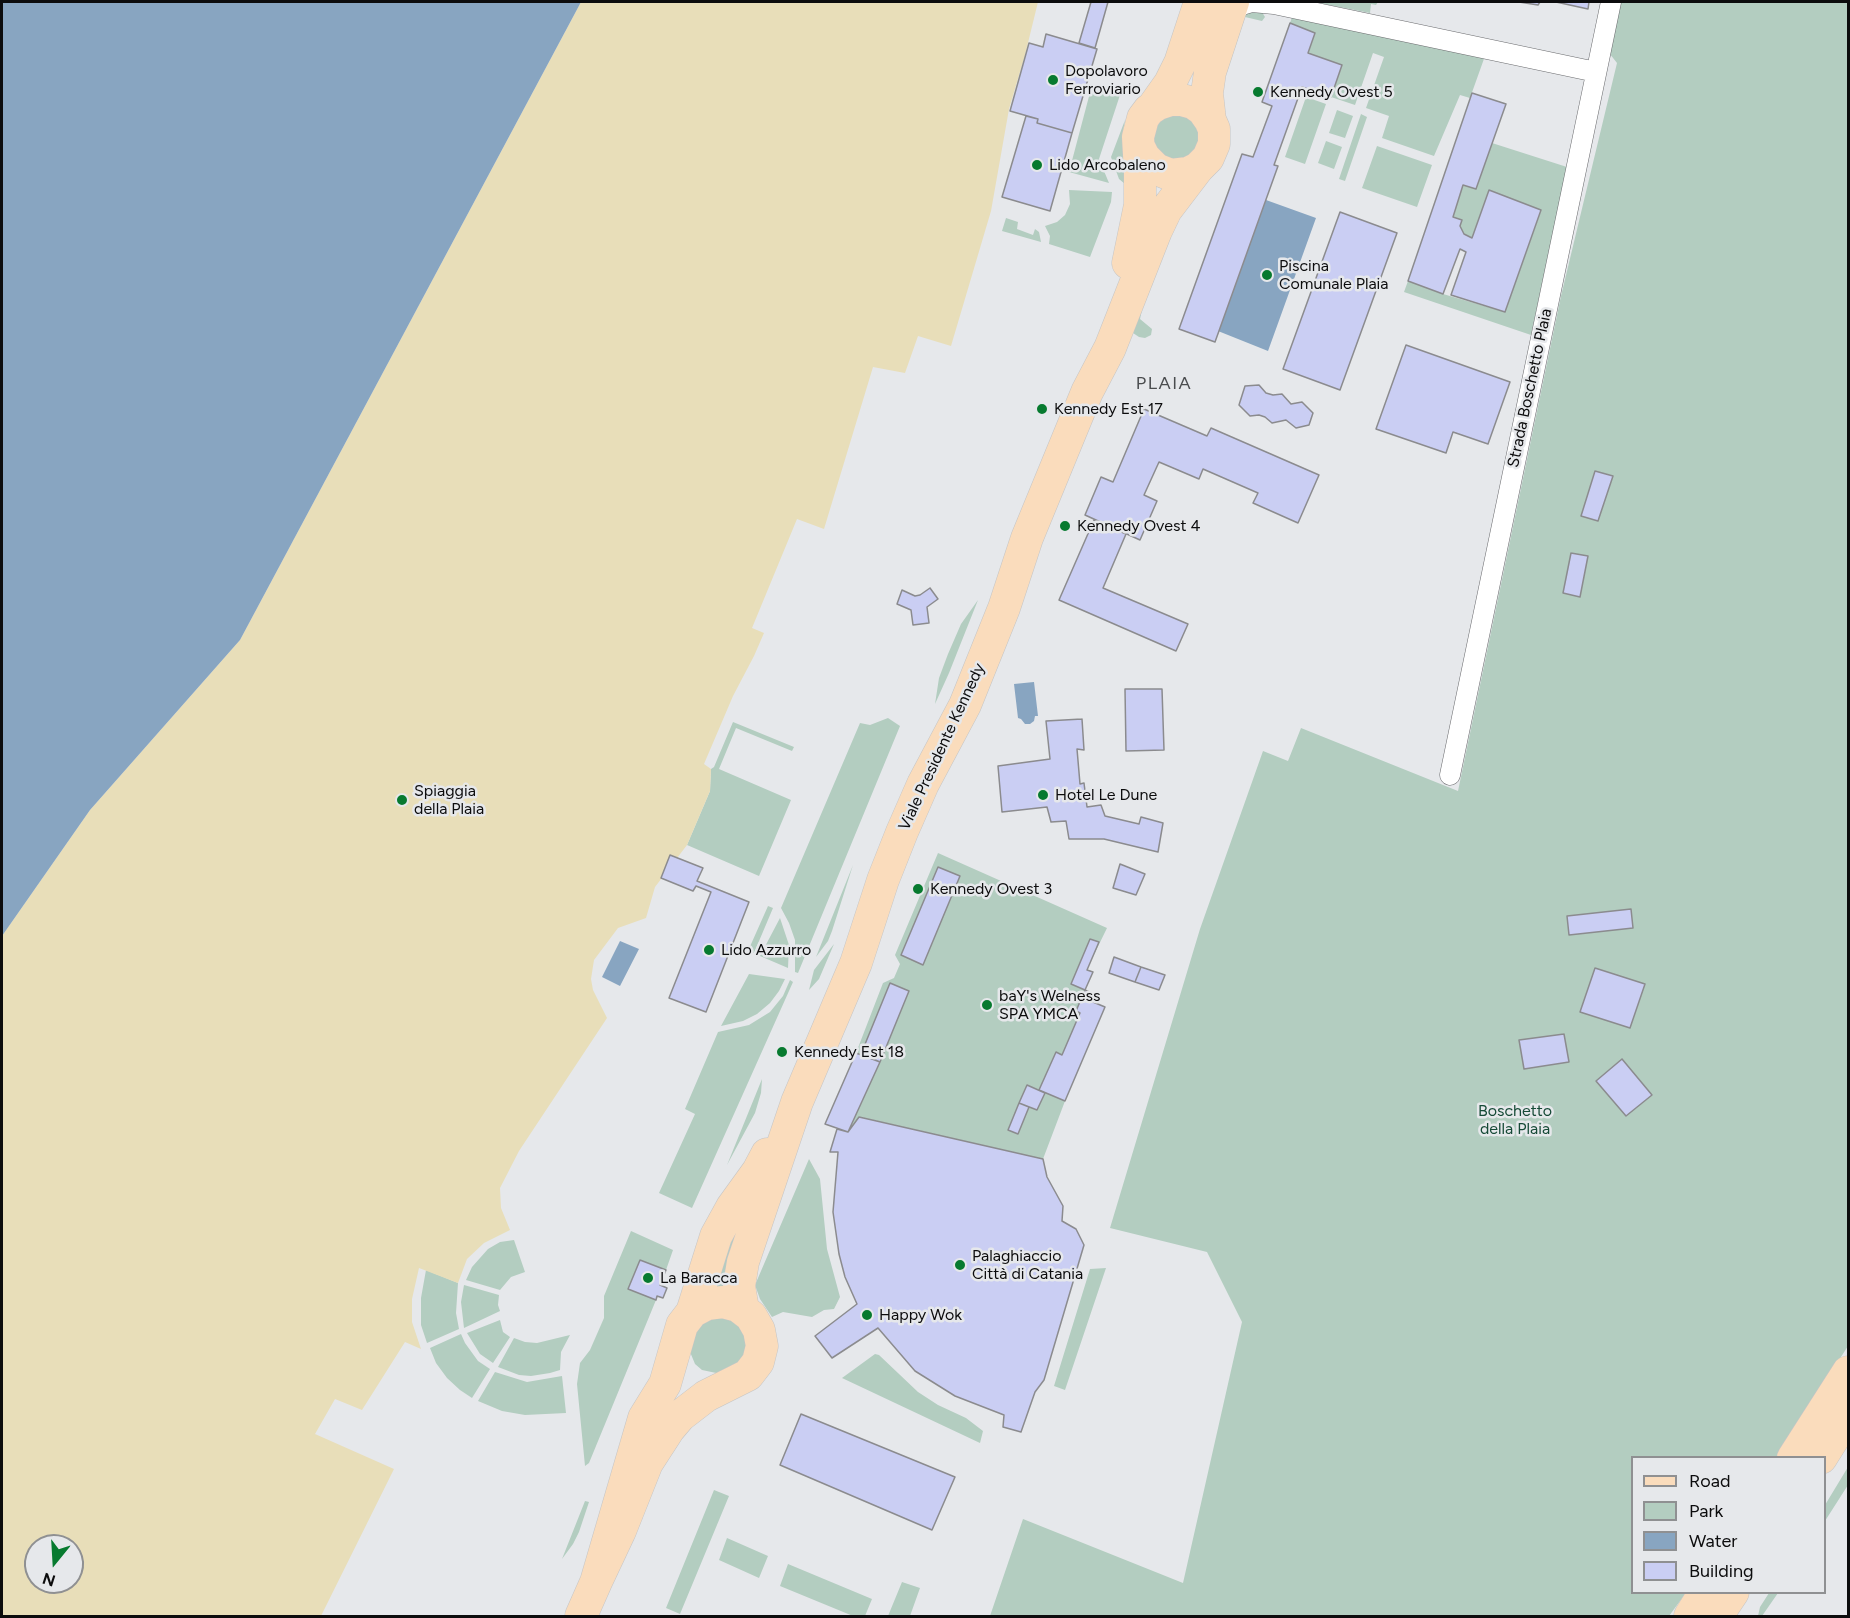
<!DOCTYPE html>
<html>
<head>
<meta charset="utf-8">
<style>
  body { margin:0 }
  #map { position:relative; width:1850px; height:1618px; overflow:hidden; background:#e6e8eb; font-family:Figtree,sans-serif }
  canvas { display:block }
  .frame { position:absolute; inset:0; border:3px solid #0c0c0d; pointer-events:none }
  .legend { position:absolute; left:1631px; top:1456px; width:195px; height:138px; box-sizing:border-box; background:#e6e8eb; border:2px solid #8f9092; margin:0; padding:8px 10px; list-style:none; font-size:18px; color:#0c0c0d }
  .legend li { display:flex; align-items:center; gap:12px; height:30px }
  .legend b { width:30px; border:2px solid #8f9092 }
  .north { position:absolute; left:24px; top:1534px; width:60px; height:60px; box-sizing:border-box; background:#e6e8eb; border:2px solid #8f9092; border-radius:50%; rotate:198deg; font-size:16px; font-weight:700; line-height:24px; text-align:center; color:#0c0c0d }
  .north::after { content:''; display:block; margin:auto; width:21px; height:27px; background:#077a2f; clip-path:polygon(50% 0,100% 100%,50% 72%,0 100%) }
</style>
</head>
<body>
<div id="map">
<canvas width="1850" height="1618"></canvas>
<div class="frame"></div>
<ul class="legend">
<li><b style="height:8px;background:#fadcbc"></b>Road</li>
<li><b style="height:16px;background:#b3cdc0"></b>Park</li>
<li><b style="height:16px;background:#88a5c1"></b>Water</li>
<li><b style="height:16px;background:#cacef3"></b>Building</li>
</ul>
<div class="north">N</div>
</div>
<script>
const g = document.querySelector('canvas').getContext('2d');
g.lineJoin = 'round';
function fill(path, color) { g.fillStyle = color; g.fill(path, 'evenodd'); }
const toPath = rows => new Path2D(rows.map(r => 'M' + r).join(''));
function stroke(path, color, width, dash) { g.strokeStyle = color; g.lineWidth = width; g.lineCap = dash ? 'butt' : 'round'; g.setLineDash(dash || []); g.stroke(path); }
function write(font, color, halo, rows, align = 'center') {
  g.font = font + ' Figtree,sans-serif'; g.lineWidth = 5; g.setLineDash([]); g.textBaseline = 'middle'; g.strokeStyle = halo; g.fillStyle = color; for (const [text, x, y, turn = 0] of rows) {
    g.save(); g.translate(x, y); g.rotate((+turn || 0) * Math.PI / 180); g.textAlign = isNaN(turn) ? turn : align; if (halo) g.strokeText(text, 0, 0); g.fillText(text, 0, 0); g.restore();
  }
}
fill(toPath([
  [1314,2,1378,2,1376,5,1371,4,1370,13],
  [1617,2,1848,2,1848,1346,1777,1457,1632,1458,1632,1592,1686,1593,1669,1616,990,1616,1023,1519,1183,1583,1242,1322,1207,1252,1110,1228,1200,929,1263,751,1288,761,1301,728,1458,791,1561,296,1617,63,1606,49],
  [1245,11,1262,12,1265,17,1262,21,1245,17,1222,87],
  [1292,17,1485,56,1470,98,1460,95,1434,156,1382,138,1389,116,1366,108,1384,57,1373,53,1355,105,1331,97,1342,65,1308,53,1315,33,1290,23],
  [1092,85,1120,95,1099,159,1109,183,1069,172],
  [1306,97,1326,104,1305,164,1285,157],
  [1337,110,1353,116,1345,138,1329,133],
  [1182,114,1198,125,1200,144,1190,159,1171,162,1155,151,1152,132,1164,117],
  [1361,114,1367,117,1345,181,1339,179],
  [1125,120,1123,132,1125,184,1119,179,1111,157],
  [1326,141,1342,147,1334,169,1318,163],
  [1492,143,1567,167,1531,335,1404,292,1408,281,1443,294,1505,312,1541,211,1489,190,1472,238,1464,234,1460,226,1461,220,1453,217,1463,185,1476,189],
  [1377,146,1432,165,1417,207,1362,188],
  [1069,190,1112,192,1111,202,1090,257,1049,244,1050,236,1045,226,1057,222,1065,215,1070,204],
  [1006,218,1018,222,1017,229,1033,235,1035,229,1039,232,1041,242,1002,231],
  [1144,300,1140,319,1152,329,1151,335,1145,338,1139,337,1133,333],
  [978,600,949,673,935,704,939,678,948,654,961,624],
  [888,718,900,726,798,973,795,972,795,940,789,923,781,908,860,723,870,725],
  [733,722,794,747,792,751,736,728,719,769,791,800,759,876,687,845,710,791,711,769,714,767],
  [938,853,1107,928,1087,969,1093,972,1085,990,1096,995,1093,1002,1105,1007,1065,1101,1043,1159,860,1117,848,1132,825,1124,856,1053,883,983,894,978,900,964,895,955],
  [853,865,832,931,828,941,816,957],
  [768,906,773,908,754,953,748,951],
  [780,918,789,945,788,968,760,956],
  [834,944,819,979,809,990,814,970],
  [749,974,785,979,779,991,770,1003,757,1014,743,1021,721,1026],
  [790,980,793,982,692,1208,659,1193,695,1114,685,1109,718,1032,749,1025,770,1012,783,996],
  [762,1079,761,1093,755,1113,727,1165],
  [809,1159,820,1179,827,1249,840,1297,834,1309,824,1310,812,1317,783,1312,772,1317,760,1299,755,1285],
  [741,1218,722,1289,715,1290,724,1242],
  [631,1231,673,1250,666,1270,640,1260,628,1289,656,1300,589,1463,585,1466,577,1384,580,1363,590,1350,604,1318,604,1296],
  [514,1240,525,1272,511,1277,500,1290,466,1280,472,1267,488,1249,500,1242],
  [1106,1268,1065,1390,1054,1386,1090,1269],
  [426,1270,458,1283,456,1313,459,1329,427,1343,421,1325,421,1298],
  [464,1285,499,1295,498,1305,500,1311,464,1328,461,1302],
  [715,1314,740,1323,747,1341,744,1359,721,1374,702,1370,695,1364,688,1347,692,1329],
  [500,1320,503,1332,510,1337,493,1363,480,1354,467,1333],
  [461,1334,465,1343,478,1361,490,1369,472,1398,460,1390,447,1378,436,1363,430,1348],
  [570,1335,561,1352,560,1370,550,1373,531,1376,519,1375,498,1367,514,1338,525,1342,537,1343],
  [875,1354,879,1355,918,1392,938,1405,966,1418,983,1431,980,1443,842,1378],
  [495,1372,527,1382,562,1376,566,1413,525,1415,502,1411,478,1401],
  [1848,1467,1848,1485,1825,1521,1825,1505],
  [714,1490,729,1496,680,1614,666,1608],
  [585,1501,589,1502,579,1532,573,1544,562,1559],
  [727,1538,768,1556,759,1578,719,1560],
  [788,1564,872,1599,865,1616,853,1616,780,1586],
  [902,1582,920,1588,910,1616,888,1616],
  [1769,1593,1778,1593,1762,1616,1758,1616,1760,1607]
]), '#b3cdc0');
fill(toPath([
  [581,2,1038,2,1025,55,1009,109,991,211,951,346,918,336,905,373,873,367,824,529,797,519,752,628,764,633,754,656,733,696,704,764,711,769,710,791,687,845,655,887,646,918,618,928,594,960,591,979,593,990,607,1018,519,1151,500,1188,501,1208,510,1230,484,1243,467,1259,458,1283,419,1268,412,1299,412,1322,421,1349,405,1342,362,1410,335,1399,315,1434,394,1469,321,1616,2,1616,2,936,90,810,240,640],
  [36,1546,72,1546,72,1582,36,1582]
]), '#e8deb9');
fill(toPath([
  [2,2,581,2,240,640,90,810,2,936],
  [1266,200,1316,218,1268,351,1218,331],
  [1034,682,1038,716,1035,716,1034,721,1030,724,1025,724,1021,719,1018,718,1014,684],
  [620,941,639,949,620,986,602,977]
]), '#88a5c1');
const building = toPath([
  [1091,2,1108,2,1095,48,1079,43,1091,2],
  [1519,2,1540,2,1538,5,1519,2],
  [1556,2,1589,2,1588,9,1556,2],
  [1290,23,1315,33,1308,53,1342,65,1331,97,1302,87,1274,165,1278,166,1215,342,1179,329,1242,154,1253,157,1272,106,1262,102,1290,23],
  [1046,34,1097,49,1072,133,1037,123,1038,119,1010,111,1029,43,1043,47,1046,34],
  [1472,93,1506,104,1476,189,1463,185,1453,217,1462,220,1460,226,1464,234,1472,238,1489,190,1541,210,1505,312,1451,295,1466,252,1460,249,1443,294,1408,281,1472,93],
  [1026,116,1038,119,1037,123,1072,133,1050,211,1002,197,1026,116],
  [1340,212,1397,233,1340,390,1283,369,1340,212],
  [1406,345,1510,382,1488,444,1453,432,1446,453,1376,429,1406,345],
  [1259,385,1266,393,1273,395,1282,394,1291,404,1302,402,1313,413,1309,425,1296,428,1286,420,1272,423,1265,417,1259,415,1250,416,1239,405,1245,386,1259,385],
  [1144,409,1207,436,1211,428,1319,475,1298,523,1253,503,1258,493,1203,469,1199,479,1159,462,1144,495,1157,501,1140,540,1085,515,1101,477,1113,482,1144,409],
  [1595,471,1613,476,1598,521,1581,516,1595,471],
  [1094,520,1126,534,1103,588,1188,624,1176,651,1059,600,1094,520],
  [1571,553,1588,556,1580,597,1563,593,1571,553],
  [930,588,938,599,927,607,929,623,913,625,911,610,897,604,902,590,915,596,920,595,930,588],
  [1125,689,1162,689,1164,750,1126,751,1125,689],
  [1082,719,1084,750,1077,749,1080,784,1084,783,1087,807,1101,805,1105,816,1139,824,1141,817,1163,823,1158,852,1104,839,1069,839,1066,821,1051,822,1047,807,1002,812,998,766,1050,759,1046,721,1082,719],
  [670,855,703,868,697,881,749,902,706,1012,669,998,711,892,696,886,693,891,661,878,670,855],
  [1120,864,1145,874,1136,895,1113,888,1120,864],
  [938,867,960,876,923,965,901,955,938,867],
  [1631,909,1633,928,1569,935,1567,916,1631,909],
  [1090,939,1099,942,1087,970,1093,972,1085,990,1071,984,1090,939],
  [1114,957,1141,967,1135,982,1109,973,1114,957],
  [1141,967,1165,975,1159,990,1135,982,1141,967],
  [1595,968,1645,984,1630,1028,1580,1012,1595,968],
  [890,983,909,991,880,1062,861,1054,890,983],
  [1085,990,1096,995,1093,1002,1105,1007,1065,1101,1039,1090,1056,1052,1062,1055,1080,1013,1076,1011,1085,990],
  [1564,1034,1569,1062,1524,1069,1519,1040,1564,1034],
  [856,1053,880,1062,848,1132,825,1124,856,1053],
  [1622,1059,1652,1095,1626,1116,1596,1081,1622,1059],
  [1027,1085,1045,1093,1037,1110,1019,1103,1027,1085],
  [1019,1103,1029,1107,1018,1134,1008,1130,1019,1103],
  [859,1117,1043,1159,1047,1177,1063,1206,1062,1221,1076,1229,1084,1245,1044,1380,1035,1392,1021,1432,1003,1427,1004,1415,955,1396,915,1371,878,1328,832,1358,815,1336,857,1304,845,1277,839,1254,833,1212,838,1152,830,1152,837,1129,848,1132,859,1117],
  [640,1260,666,1270,660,1285,667,1288,663,1298,657,1296,656,1300,628,1289,640,1260],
  [801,1414,955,1477,932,1530,780,1465,801,1414]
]);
fill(building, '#cacef3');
stroke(building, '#8b8b8e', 1.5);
const street = toPath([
  [1229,14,1242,5,1252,2,1274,4,1596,72],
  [1450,775,1611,2]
]);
const primary = toPath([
  [1153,107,1170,83,1180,63,1200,2],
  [1210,120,1207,93,1210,72,1233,2],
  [1128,263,1140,205,1140,172,1138,137,1143,118,1149,110,1158,104,1170,100,1182,100,1193,103,1203,110,1210,120,1214,129,1214,144,1208,158,1198,168,1188,173,1171,175,1156,169,1144,157,1139,147],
  [743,1309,739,1286,743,1262,797,1102,856,963,883,880,902,832,923,784,965,705,1004,608,1027,538,1087,392,1110,348,1156,231,1166,210,1198,168],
  [692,1312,716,1236,732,1207,758,1171,767,1154],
  [1793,1458,1848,1372],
  [1821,1458,1848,1415],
  [581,1616,596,1582,620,1531,647,1463,669,1429,680,1416,706,1396,748,1375,758,1362,762,1346,759,1330,751,1316,738,1306,723,1302,707,1304,692,1312,682,1325,665,1384,644,1418,596,1582],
  [1690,1616,1705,1592],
  [1717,1616,1733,1592]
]);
stroke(street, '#6b6c6f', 21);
stroke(primary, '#c5c5c5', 33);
stroke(street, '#fff', 20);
stroke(primary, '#fadcbc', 32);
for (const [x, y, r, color] of [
  [1053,80,6,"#077a2f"],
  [1258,92,6,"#077a2f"],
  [1037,165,6,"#077a2f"],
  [1267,275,6,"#077a2f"],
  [1042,409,6,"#077a2f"],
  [1065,526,6,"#077a2f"],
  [1043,795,6,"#077a2f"],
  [402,800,6,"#077a2f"],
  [918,889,6,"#077a2f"],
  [709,950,6,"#077a2f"],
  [987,1005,6,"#077a2f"],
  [782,1052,6,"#077a2f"],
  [960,1265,6,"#077a2f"],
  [648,1278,6,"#077a2f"],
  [867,1315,6,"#077a2f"]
]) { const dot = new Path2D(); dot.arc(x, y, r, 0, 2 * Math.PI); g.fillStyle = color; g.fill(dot); stroke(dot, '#e6e8eb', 2); }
write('16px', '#0c0c0d', '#e6e8eb', [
  ["Dopolavoro",1065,71],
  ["Ferroviario",1065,89],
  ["Kennedy Ovest 5",1270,92],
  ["Lido Arcobaleno",1049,165],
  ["Piscina",1279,266],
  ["Comunale Plaia",1279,284],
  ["Kennedy Est 17",1054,409],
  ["Kennedy Ovest 4",1077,526],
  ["Spiaggia",414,791],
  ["della Plaia",414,809],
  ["Hotel Le Dune",1055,795],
  ["Kennedy Ovest 3",930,889],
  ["Lido Azzurro",721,950],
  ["baY's Welness",999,996],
  ["SPA YMCA",999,1014],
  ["Kennedy Est 18",794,1052],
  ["Palaghiaccio",972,1256],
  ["Città di Catania",972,1274],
  ["La Baracca",660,1278],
  ["Happy Wok",879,1315]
], 'left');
write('16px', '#0c0c0d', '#e6e8eb', [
  ["Strada Boschetto Plaia",1530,388,-78],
  ["Viale Presidente Kennedy",942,747,-65]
]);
write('16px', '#164a37', '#e6e8eb', [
  ["Boschetto",1515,1111],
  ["della Plaia",1515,1129]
]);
g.letterSpacing = '1.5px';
write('18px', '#4a4c4e', '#e6e8eb', [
  ["PLAIA",1164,384]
]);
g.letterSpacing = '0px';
</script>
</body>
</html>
